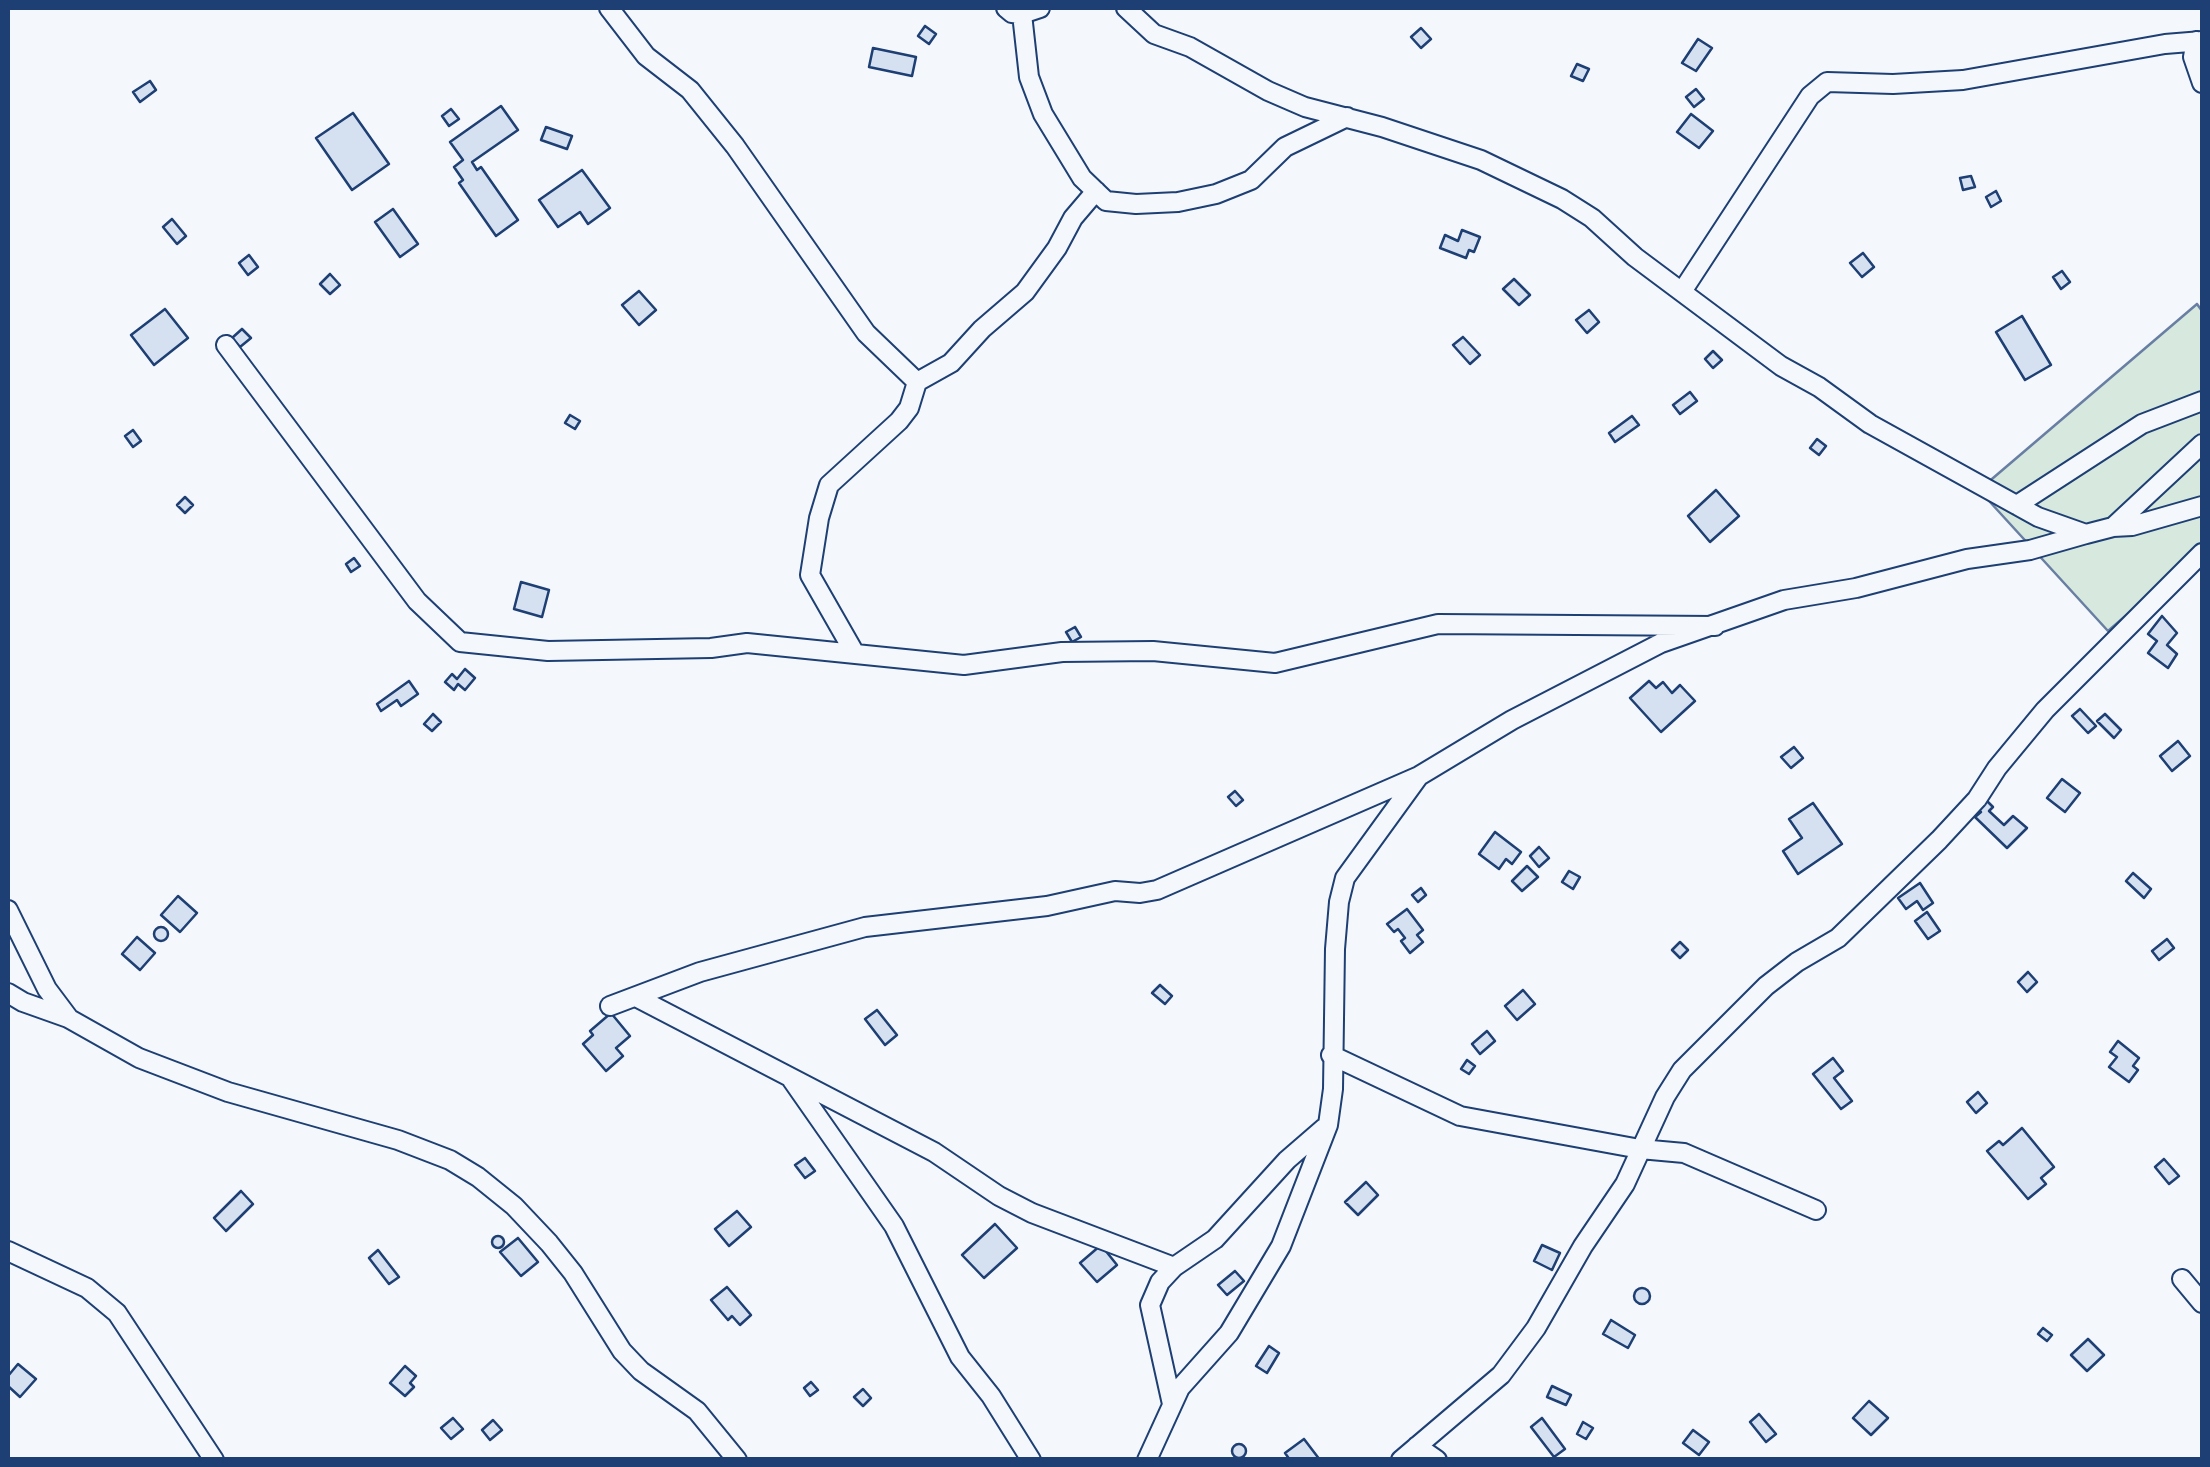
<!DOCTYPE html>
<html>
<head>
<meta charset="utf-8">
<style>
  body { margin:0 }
  #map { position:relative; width:2210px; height:1467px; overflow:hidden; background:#f4f7fb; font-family:"Source Sans 3",sans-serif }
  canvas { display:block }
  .frame { position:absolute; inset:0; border:10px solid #1d3f73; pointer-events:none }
</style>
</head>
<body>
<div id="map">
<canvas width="2210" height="1467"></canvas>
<div class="frame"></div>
</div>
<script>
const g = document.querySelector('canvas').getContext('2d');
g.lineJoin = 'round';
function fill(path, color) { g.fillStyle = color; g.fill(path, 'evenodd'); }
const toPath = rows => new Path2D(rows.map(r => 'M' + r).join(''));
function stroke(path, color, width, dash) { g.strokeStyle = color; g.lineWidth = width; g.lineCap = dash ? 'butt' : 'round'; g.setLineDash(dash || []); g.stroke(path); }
const green = toPath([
  [2197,304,2202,311,2202,550,2108,631,1979,490,2197,304]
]);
fill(green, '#d7e8df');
stroke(green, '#687fa3', 2.5);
const building = toPath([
  [925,26,936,34,929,44,918,36,925,26],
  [1421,28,1431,39,1421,48,1411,37,1421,28],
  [1698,39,1712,48,1696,71,1682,63,1698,39],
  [873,48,916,57,912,76,869,67,873,48],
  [1577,64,1589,69,1583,81,1571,76,1577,64],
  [150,81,156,90,140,102,133,92,150,81],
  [1696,89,1704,99,1694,107,1686,97,1696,89],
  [501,106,518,130,472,162,477,170,481,167,518,220,496,236,459,183,463,180,454,167,463,160,450,142,501,106],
  [451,109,459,119,449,126,442,116,451,109],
  [353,113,389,164,352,190,316,138,353,113],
  [1691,114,1713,131,1699,148,1677,132,1691,114],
  [546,127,572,136,567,149,541,140,546,127],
  [582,170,610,208,588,224,580,212,558,227,539,200,582,170],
  [1971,176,1975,187,1963,190,1960,178,1971,176],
  [1996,191,2001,201,1991,207,1986,197,1996,191],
  [393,209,418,244,400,257,375,222,393,209],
  [172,219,186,236,177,244,163,227,172,219],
  [1462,230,1480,237,1474,252,1469,250,1466,258,1440,248,1445,235,1458,241,1462,230],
  [1863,253,1874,267,1862,277,1850,263,1863,253],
  [249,255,258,267,248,275,239,263,249,255],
  [2062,271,2070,282,2061,289,2053,277,2062,271],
  [330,274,340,285,330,294,320,284,330,274],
  [1514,279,1530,295,1519,305,1503,289,1514,279],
  [639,291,656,310,639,325,622,305,639,291],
  [165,309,188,338,154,365,131,335,165,309],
  [1589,310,1599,322,1587,333,1576,320,1589,310],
  [2022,316,2051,365,2025,380,1996,332,2022,316],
  [242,329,251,338,240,347,232,338,242,329],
  [1463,337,1480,355,1470,364,1453,345,1463,337],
  [1713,351,1722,360,1713,368,1705,359,1713,351],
  [1690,392,1697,401,1680,414,1673,405,1690,392],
  [570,415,580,421,575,429,565,423,570,415],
  [1632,416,1639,425,1615,442,1609,433,1632,416],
  [133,430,141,441,133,447,125,436,133,430],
  [1817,439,1826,446,1819,455,1810,448,1817,439],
  [1716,490,1739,516,1710,542,1688,516,1716,490],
  [185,497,193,505,185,513,177,505,185,497],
  [354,558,360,566,351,572,346,564,354,558],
  [521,582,549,590,542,617,514,609,521,582],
  [2162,616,2177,633,2167,645,2177,654,2168,668,2148,653,2157,641,2148,634,2162,616],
  [1075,627,1081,637,1072,642,1066,632,1075,627],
  [465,669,475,678,465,690,458,684,454,690,445,682,452,674,457,679,465,669],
  [409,681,418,694,401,706,397,700,381,711,377,704,409,681],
  [1649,681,1656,688,1663,682,1672,693,1680,685,1695,701,1661,732,1630,698,1649,681],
  [2080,709,2096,726,2088,733,2072,716,2080,709],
  [433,714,441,722,432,731,424,724,433,714],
  [2105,714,2121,730,2114,738,2097,721,2105,714],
  [2178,741,2190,756,2172,771,2160,756,2178,741],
  [1794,747,1803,758,1791,768,1781,757,1794,747],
  [2062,779,2080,793,2065,812,2047,798,2062,779],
  [1235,791,1243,800,1236,806,1228,797,1235,791],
  [1985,799,1993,807,1989,811,2004,825,2013,816,2027,828,2007,848,1975,817,1981,812,1976,808,1985,799],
  [1813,803,1842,844,1798,874,1783,851,1802,838,1789,819,1813,803],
  [1495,832,1521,852,1512,864,1506,859,1499,869,1479,854,1495,832],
  [1539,847,1549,858,1539,867,1530,856,1539,847],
  [1527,866,1538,877,1522,891,1512,881,1527,866],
  [1569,871,1580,877,1573,889,1562,882,1569,871],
  [2133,873,2151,889,2144,898,2126,881,2133,873],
  [1920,883,1933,903,1923,910,1917,901,1906,909,1898,898,1920,883],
  [1421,888,1426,895,1418,902,1412,895,1421,888],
  [178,896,197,913,180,932,161,915,178,896],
  [1407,909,1423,930,1417,935,1423,942,1410,953,1401,941,1405,938,1398,929,1394,932,1387,924,1407,909],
  [1927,912,1940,931,1928,939,1915,921,1927,912],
  '154 934a7 7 0 1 1 14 0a7 7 0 1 1-14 0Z',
  [137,937,155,953,140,970,122,954,137,937],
  [2167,939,2174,948,2159,960,2152,951,2167,939],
  [1680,942,1688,950,1680,958,1672,950,1680,942],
  [2028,972,2037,982,2027,992,2018,982,2028,972],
  [1160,985,1172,996,1165,1004,1152,993,1160,985],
  [1523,990,1535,1004,1517,1020,1505,1006,1523,990],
  [877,1010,897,1035,885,1045,865,1019,877,1010],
  [611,1013,630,1036,616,1048,623,1056,606,1071,583,1044,593,1035,590,1031,611,1013],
  [1487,1031,1495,1041,1480,1054,1472,1044,1487,1031],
  [2118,1041,2139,1058,2133,1066,2138,1070,2129,1082,2109,1067,2117,1057,2110,1052,2118,1041],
  [1833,1058,1843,1071,1834,1078,1852,1101,1841,1109,1813,1074,1833,1058],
  [1467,1060,1475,1066,1469,1074,1461,1069,1467,1060],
  [1978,1092,1987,1103,1976,1113,1967,1102,1978,1092],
  [2022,1128,2054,1167,2041,1178,2046,1184,2028,1199,1987,1151,1999,1141,2003,1145,2022,1128],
  [805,1158,815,1171,805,1178,795,1165,805,1158],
  [2164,1159,2179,1176,2169,1184,2155,1167,2164,1159],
  [1366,1182,1378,1195,1358,1215,1345,1202,1366,1182],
  [241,1191,253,1204,226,1231,214,1218,241,1191],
  [737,1211,751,1227,729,1246,715,1229,737,1211],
  [995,1224,1017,1248,984,1278,962,1255,995,1224],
  '492 1242a6 6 0 1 1 12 0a6 6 0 1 1-12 0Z',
  [518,1238,538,1262,521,1276,500,1252,518,1238],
  [1101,1245,1117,1265,1097,1282,1080,1263,1101,1245],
  [1542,1245,1560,1253,1552,1270,1534,1261,1542,1245],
  [378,1250,399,1277,389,1284,369,1258,378,1250],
  [1235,1271,1244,1281,1227,1295,1218,1285,1235,1271],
  [727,1287,751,1315,740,1325,732,1316,728,1320,711,1300,727,1287],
  '1634 1296a8 8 0 1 1 16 0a8 8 0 1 1-16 0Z',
  [1611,1320,1635,1335,1628,1348,1603,1334,1611,1320],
  [2043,1328,2052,1335,2047,1341,2038,1334,2043,1328],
  [2088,1339,2104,1355,2087,1371,2071,1355,2088,1339],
  [1269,1346,1279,1353,1267,1373,1256,1366,1269,1346],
  [18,1364,36,1379,20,1397,8,1386,8,1376,18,1364],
  [405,1366,416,1376,410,1383,414,1387,405,1396,390,1383,405,1366],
  [811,1382,818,1390,810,1396,804,1388,811,1382],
  [1552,1386,1571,1395,1566,1405,1547,1397,1552,1386],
  [863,1389,871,1398,863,1406,854,1397,863,1389],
  [1869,1401,1888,1418,1871,1435,1853,1418,1869,1401],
  [1759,1414,1776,1434,1766,1442,1750,1422,1759,1414],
  [453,1418,463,1429,451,1439,441,1428,453,1418],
  [1542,1418,1565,1449,1554,1457,1531,1427,1542,1418],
  [493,1420,502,1430,490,1440,482,1430,493,1420],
  [1583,1422,1593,1428,1586,1439,1577,1434,1583,1422],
  [1693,1430,1709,1442,1699,1455,1683,1443,1693,1430],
  [1304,1439,1320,1460,1290,1460,1285,1453,1304,1439],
  '1232 1451a7 7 0 1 1 14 0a7 7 0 1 1-14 0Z'
]);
fill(building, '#d5e0f0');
stroke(building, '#1d3f73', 2.5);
const street = toPath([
  [609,8,646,56,690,90,735,146,866,333,917,382,951,363,982,329,1025,292,1057,248,1073,218,1096,191],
  [1006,8,1012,13,1022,14,1040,8],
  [1126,8,1154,34,1190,47,1268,91,1305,107,1382,127,1481,160,1562,199,1592,218,1635,257,1781,366,1819,387,1870,424,2038,517,2086,534,2113,527,2132,526,2202,506],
  [1022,14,1029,77,1043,114,1082,178,1106,201,1136,204,1178,202,1216,194,1251,180,1285,147,1347,117],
  [2196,41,2193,57,2202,83],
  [1683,290,1810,96,1827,82,1893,84,1963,80,2165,44,2202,41],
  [226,345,417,601,460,642,548,651,711,648,747,643,964,665,1062,652,1153,651,1275,663,1438,624,1715,626],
  [2017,505,2142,424,2202,401],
  [2113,527,2202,444],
  [854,652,810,575,819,518,829,485,899,421,909,408,917,382],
  [8,910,47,989,68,1017],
  [8,993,23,1002,68,1018,139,1058,228,1092,398,1140,450,1160,478,1177,514,1206,549,1243,573,1273,622,1351,641,1371,697,1411,737,1460],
  [636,997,934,1152,999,1196,1032,1213,1174,1267],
  [610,1006,700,972,865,927,1047,906,1115,891,1140,893,1157,890,1419,776,1512,720,1661,643,1784,600,1856,588,1967,559,2030,550,2086,534],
  [1331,1055,1460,1116,1640,1149,1684,1153,1816,1210],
  [792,1080,894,1226,960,1357,991,1396,1031,1460],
  [8,1251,87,1288,117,1313,214,1460],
  [2182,1279,2202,1303],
  [1172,1404,1150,1305,1160,1282,1174,1267,1215,1239,1287,1160,1324,1128],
  [1417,1446,1437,1460],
  [1147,1460,1180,1388,1229,1333,1281,1246,1328,1125,1333,1089,1335,949,1339,902,1345,878,1419,776],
  [1401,1460,1501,1375,1536,1328,1583,1246,1625,1184,1665,1097,1682,1070,1766,986,1797,962,1838,938,1939,840,1977,799,1997,768,2045,710,2202,553]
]);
stroke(street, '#1d3f73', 22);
stroke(street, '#f4f7fb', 18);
</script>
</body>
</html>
